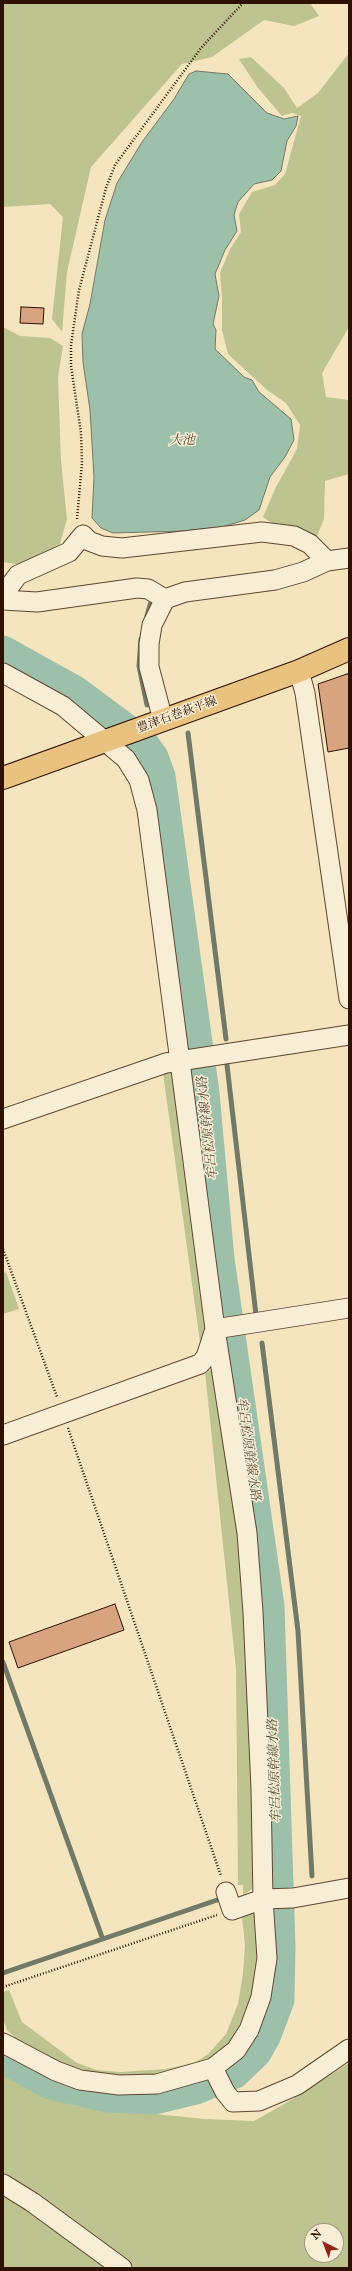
<!DOCTYPE html>
<html>
<head>
<meta charset="utf-8">
<style>
  body { margin:0 }
  #map { position:relative; width:352px; height:2271px; overflow:hidden; background:#f5e5be; font-family:"IM FELL Great Primer",serif }
  canvas { display:block }
  .frame { position:absolute; inset:0; border:4px solid #2f1100; pointer-events:none }
  .north { position:absolute; left:304px; top:2223px; width:40px; height:40px; box-sizing:border-box; background:#f8eed5; border:1px solid #a89680; border-radius:50%; rotate:318deg; font-size:11px; font-weight:700; line-height:16px; text-align:center; color:#2f1100 }
  .north::after { content:''; display:block; margin:auto; width:14px; height:18px; background:#8f2418; clip-path:polygon(50% 0,100% 100%,50% 72%,0 100%) }
</style>
</head>
<body>
<div id="map">
<canvas width="352" height="2271"></canvas>
<div class="frame"></div>
<div class="north">N</div>
</div>
<script>
const g = document.querySelector('canvas').getContext('2d');
g.lineJoin = 'round';
function fill(path, color) { g.fillStyle = color; g.fill(path, 'evenodd'); }
const toPath = rows => new Path2D(rows.map(r => 'M' + r).join(''));
function stroke(path, color, width, dash) { g.strokeStyle = color; g.lineWidth = width; g.lineCap = dash ? 'butt' : 'round'; g.setLineDash(dash || []); g.stroke(path); }
function write(font, color, halo, rows, align = 'center') {
  g.font = font + ' "IM FELL Great Primer","Noto Serif JP",serif'; g.lineWidth = 3; g.setLineDash([]); g.textBaseline = 'middle'; g.strokeStyle = halo; g.fillStyle = color; for (const [text, x, y, turn = 0] of rows) {
    g.save(); g.translate(x, y); g.rotate((+turn || 0) * Math.PI / 180); g.textAlign = isNaN(turn) ? turn : align; if (halo) g.strokeText(text, 0, 0); g.fillText(text, 0, 0); g.restore();
  }
}
fill(toPath([
  [3,3,310,3,319,16,294,26,264,20,212,57,182,64,91,167,67,272,62,332,52,319,63,217,50,204,3,207],
  [349,53,349,327,322,373,326,397,349,400,349,474,325,481,324,519,316,539,274,525,263,517,276,487,297,449,300,425,286,403,267,390,228,354,222,330,222,298,220,273,230,249,241,232,239,214,252,192,275,185,285,174,301,116,292,113,282,116,258,88,239,59,251,57,284,88,297,108,318,93],
  [3,327,20,336,50,338,63,346,58,377,61,461,67,519,60,544,21,565,3,562],
  [171,1072,175,1075,210,1326,196,1358,200,1342,163,1073],
  [6,1272,19,1309,3,1314,3,1273],
  [213,1368,239,1526,254,1779,252,1889,243,1895,243,1885,238,1885,236,1669,205,1372],
  [248,1910,258,1910,260,1956,252,1997,237,2040,212,2062,138,2079,73,2070,21,2044,7,2030,3,2019,3,1992,9,1990,22,2022,77,2063,97,2070,120,2072,166,2069,196,2062,208,2054,226,2034,238,2004,243,1973,245,1945,242,1917],
  [349,2063,349,2268,3,2268,3,2073,76,2106,205,2119,254,2121,293,2099],
  [312,2231,336,2231,336,2255,312,2255]
]), '#bec490');
const water = toPath([
  [196,71,228,74,267,113,284,119,298,116,296,126,287,141,281,171,272,180,254,184,238,202,234,215,237,231,225,250,215,274,219,296,213,324,216,330,215,349,244,377,252,380,259,392,291,419,294,440,285,457,270,477,259,510,245,520,222,527,183,531,113,533,101,528,92,518,94,477,90,410,83,362,82,334,90,304,105,220,117,183,142,142,174,99,189,74,196,71]
]);
fill(water, '#9dc0ab');
stroke(water, '#717a67', 1);
stroke(toPath([
  [147,616,151,602],
  [141,639,139,666,147,705],
  [188,733,226,1039],
  [227,1065,256,1315],
  [262,1343,298,1631,312,1876],
  [3,1662,102,1937],
  [3,1973,223,1898]
]), '#717a67', 5);
stroke(toPath([
  [3,650,75,690,141,739,154,757,161,776,205,1093,220,1259,270,1606,281,1947,280,2000,266,2037,257,2053,235,2074,196,2090,155,2100,106,2098,50,2085,3,2059]
]), '#9dc0ab', 29);
const building = toPath([
  [21,307,44,308,43,324,20,323,21,307],
  [347,674,349,674,349,748,328,752,318,684,347,674],
  [115,1604,124,1630,18,1668,9,1642,115,1604]
]);
fill(building, '#d7a47f');
stroke(building, '#2f1100', 1);
const minor = toPath([
  [3,600,37,602,137,588,148,589,165,599],
  [6,600,6,591,18,575,69,552,83,535,89,541,102,546,122,548,262,532,294,536,310,544,327,561,349,558],
  [299,671,305,693,349,999],
  [3,673,63,706,126,759,139,780,147,810,215,1329,247,1533,253,1612,261,1789,263,1899,267,1958,261,1997,249,2030,236,2050,213,2068,157,2084,119,2085,80,2080,56,2071,3,2043],
  [163,720,149,667,149,644,152,625,165,599,185,592,275,580,303,572,327,561],
  [3,1119,166,1063,349,1035],
  [3,1435,200,1364,206,1357,215,1329,349,1308],
  [226,1892,232,1910,263,1899,293,1898,349,1888],
  [213,2068,225,2092,233,2102,259,2101,297,2085,349,2049],
  [3,2184,32,2202,122,2268]
]);
const major = toPath([
  [3,778,299,671,349,649]
]);
stroke(minor, '#604630', 21);
stroke(major, '#2f1100', 24);
stroke(toPath([
  [77,519,82,463,81,433,71,366,71,345,79,290,106,188,115,165,201,48,243,3],
  [3,1249,57,1397],
  [68,1428,221,1876],
  [3,1987,217,1915]
]), '#2f1100', 2.5, [1, 2]);
stroke(minor, '#f8eed5', 19);
stroke(major, '#eac27f', 22);
write('12px', '#2f1100', '#f8eed5', [
  ["豊津石巻萩平線",177,715,-20]
]);
write('italic 13px', '#564e3c', '#f8eed5', [
  ["大池",182,441],
  ["牟呂松原幹線水路",208,1128,-96],
  ["牟呂松原幹線水路",248,1449,82],
  ["牟呂松原幹線水路",275,1771,-92]
]);
</script>
</body>
</html>
